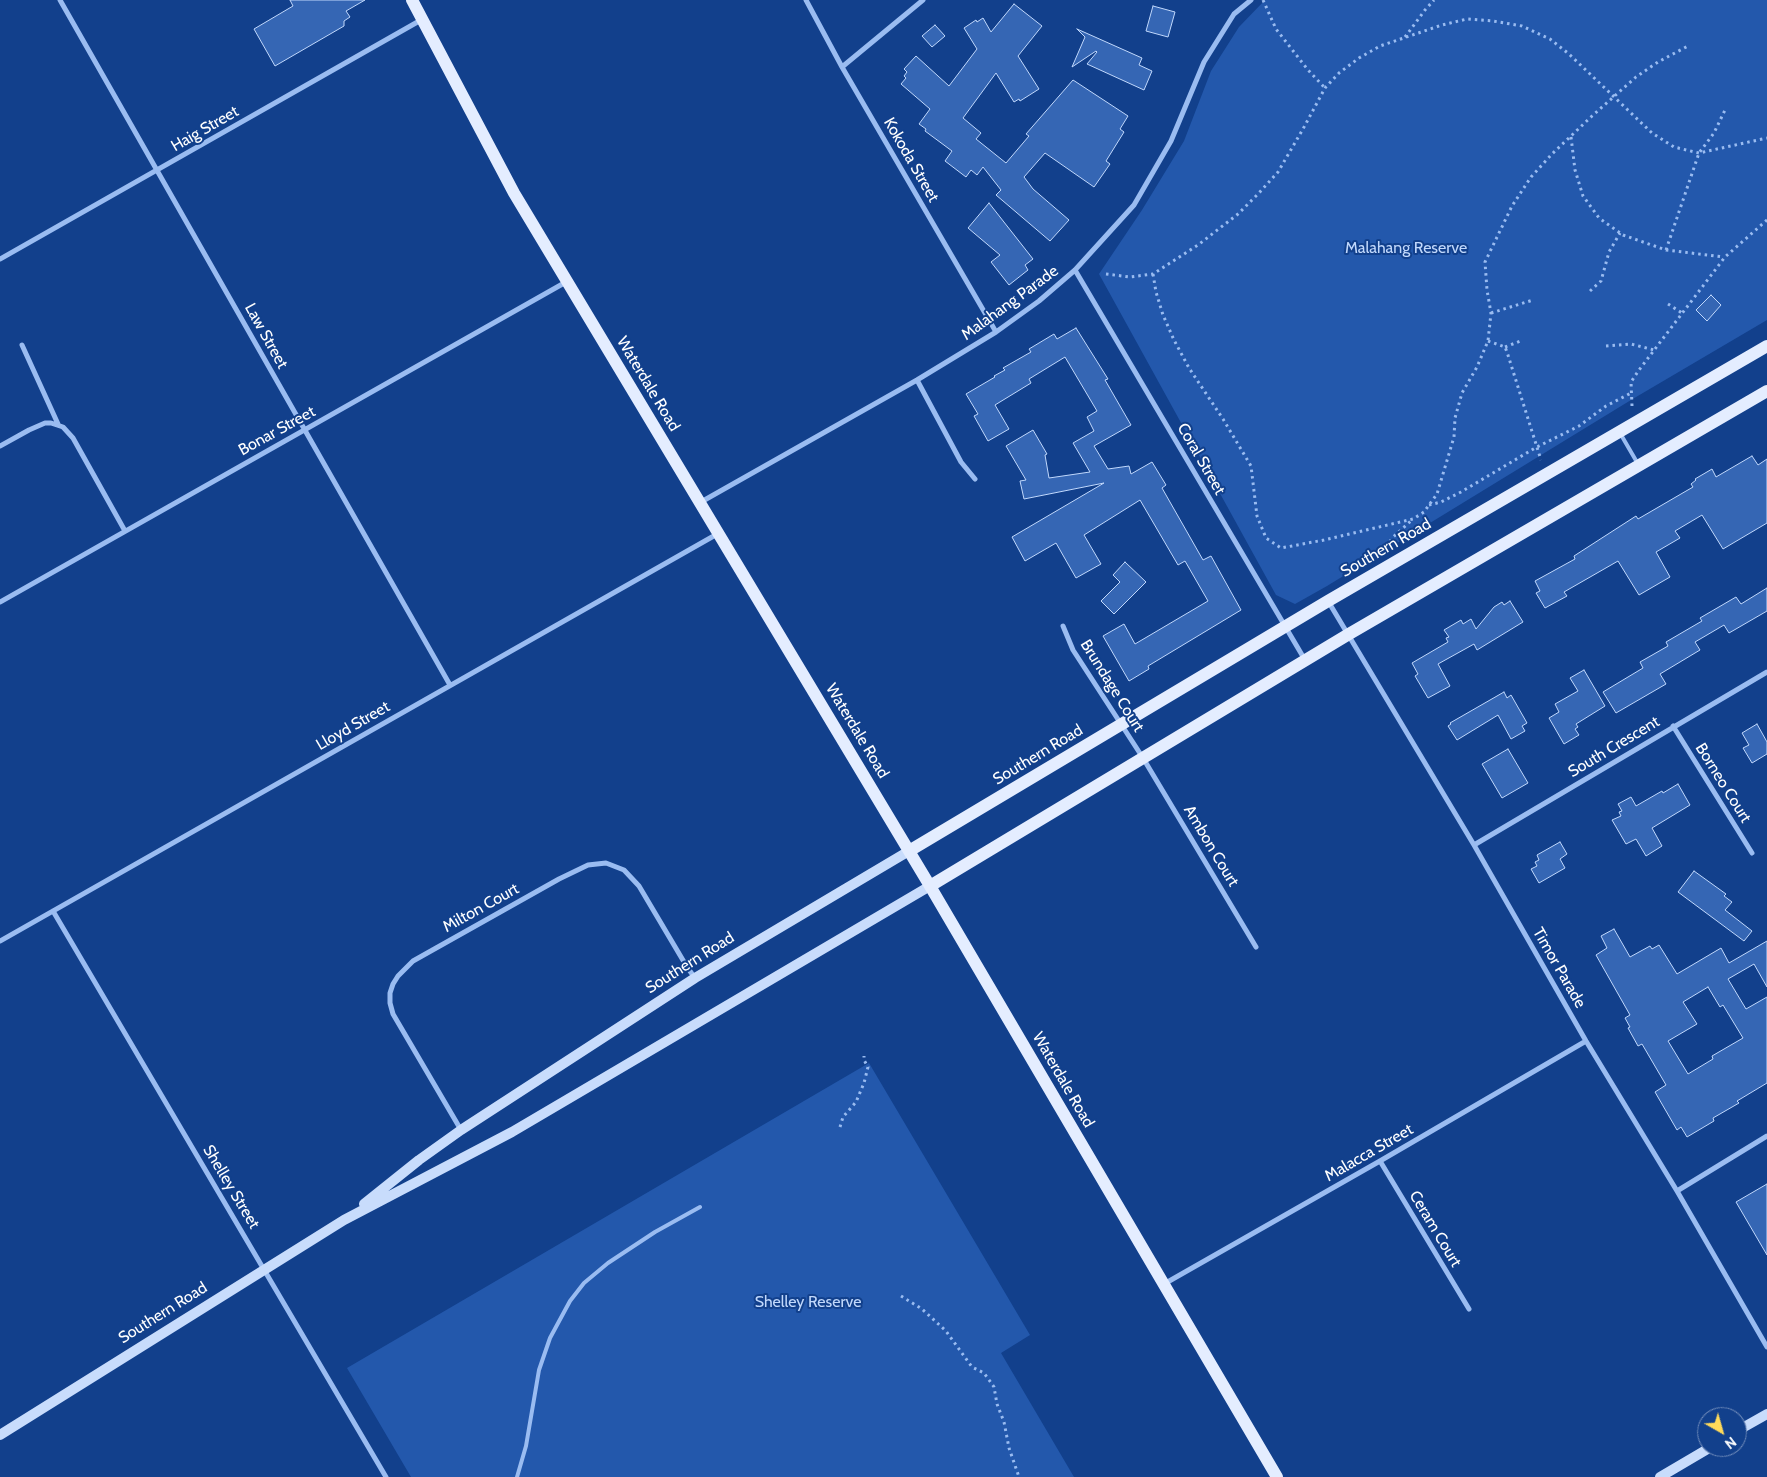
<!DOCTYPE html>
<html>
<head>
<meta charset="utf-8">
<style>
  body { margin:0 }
  #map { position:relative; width:1767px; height:1477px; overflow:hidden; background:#12408c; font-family:Cabin,sans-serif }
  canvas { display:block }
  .north { position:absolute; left:1697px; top:1407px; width:50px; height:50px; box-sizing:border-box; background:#12408c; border:1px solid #718cba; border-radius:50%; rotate:142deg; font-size:14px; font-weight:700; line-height:20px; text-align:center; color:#fff }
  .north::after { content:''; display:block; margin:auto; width:18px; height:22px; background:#ffda5a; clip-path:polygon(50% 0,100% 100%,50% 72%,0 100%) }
</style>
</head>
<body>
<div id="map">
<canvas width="1767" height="1477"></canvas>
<div class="north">N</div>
</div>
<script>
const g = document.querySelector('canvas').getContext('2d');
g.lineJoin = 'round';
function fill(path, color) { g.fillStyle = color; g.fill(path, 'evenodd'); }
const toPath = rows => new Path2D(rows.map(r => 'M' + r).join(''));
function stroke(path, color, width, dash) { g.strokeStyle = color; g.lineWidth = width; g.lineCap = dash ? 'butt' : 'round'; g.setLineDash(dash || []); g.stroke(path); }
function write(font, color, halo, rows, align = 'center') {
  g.font = font + ' Cabin,sans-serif'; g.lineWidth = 4; g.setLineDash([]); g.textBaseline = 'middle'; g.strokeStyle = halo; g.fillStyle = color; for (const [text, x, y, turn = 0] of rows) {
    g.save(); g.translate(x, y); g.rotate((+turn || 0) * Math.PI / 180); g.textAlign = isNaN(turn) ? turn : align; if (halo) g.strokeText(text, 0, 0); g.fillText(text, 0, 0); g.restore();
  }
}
fill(toPath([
  [1265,0,1767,0,1767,320,1631,400,1327,586,1295,604,1276,595,1099,274,1142,210,1184,141,1211,71,1239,27],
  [869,1063,1030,1335,1001,1353,1074,1477,411,1477,347,1368]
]), '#2358ac');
const building = toPath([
  [290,0,365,0,346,11,350,17,344,21,344,26,275,66,254,29,293,6,290,0],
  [1014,4,1042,26,1018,56,1039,89,1020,101,1019,99,1014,102,996,73,963,118,981,133,976,139,1006,163,1029,136,1026,134,1073,80,1128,116,1120,129,1124,132,1106,161,1110,164,1094,187,1045,153,1024,177,1033,189,1069,220,1050,241,996,195,1001,190,983,167,977,175,971,170,966,177,945,161,952,151,925,131,926,129,919,124,930,109,901,84,906,78,904,76,907,72,904,69,916,56,949,86,977,49,964,28,976,20,977,22,983,18,991,32,1014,4],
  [1153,6,1175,12,1168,37,1146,31,1153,6],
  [935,25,945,36,932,47,922,36,935,25],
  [1077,29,1142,58,1139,65,1152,71,1144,90,1087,64,1097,52,1096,51,1072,67,1085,37,1077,29],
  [989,203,1033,259,1025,265,1028,270,1009,285,991,262,1000,255,968,228,989,203],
  [1711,295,1721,305,1707,321,1696,310,1711,295],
  [1076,328,1108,379,1105,380,1131,425,1094,446,1108,469,1129,466,1131,474,1152,462,1166,485,1162,488,1203,560,1211,556,1241,610,1148,666,1149,669,1129,681,1103,636,1124,624,1135,644,1208,601,1185,561,1178,565,1140,500,1084,535,1101,564,1076,578,1056,543,1025,561,1012,537,1104,483,1024,499,1020,481,1026,480,1006,446,1033,430,1047,454,1045,455,1049,478,1090,472,1073,443,1094,431,1087,417,1097,411,1065,357,1029,379,1031,383,995,405,1009,429,988,441,974,416,978,414,966,394,995,377,994,376,1005,370,1003,368,1031,352,1029,349,1054,334,1057,339,1076,328],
  [1752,456,1758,465,1767,459,1767,523,1723,549,1702,515,1675,531,1680,538,1656,552,1670,577,1639,595,1618,561,1564,592,1567,596,1545,608,1536,593,1540,591,1535,581,1575,559,1574,556,1636,516,1638,519,1693,487,1691,484,1696,480,1695,479,1712,469,1716,477,1752,456],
  [1125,562,1146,582,1114,614,1101,601,1120,582,1113,575,1125,562],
  [1767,588,1767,611,1729,633,1724,625,1695,642,1700,650,1660,674,1666,684,1616,713,1603,692,1643,668,1640,662,1668,646,1666,642,1702,621,1700,618,1736,597,1741,604,1767,588],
  [1510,601,1523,622,1477,650,1474,644,1438,664,1450,686,1428,698,1415,676,1418,674,1412,663,1448,642,1446,638,1449,637,1444,630,1461,620,1463,624,1471,619,1476,629,1494,607,1502,602,1504,605,1510,601],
  [1584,670,1605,706,1576,724,1578,727,1575,729,1579,735,1564,744,1549,718,1559,712,1555,704,1578,691,1570,678,1584,670],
  [1504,692,1507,698,1511,695,1527,723,1522,726,1525,731,1511,739,1498,715,1457,740,1448,726,1451,724,1450,723,1504,692],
  [1757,724,1767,742,1767,754,1752,763,1743,748,1749,745,1742,733,1757,724],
  [1508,749,1528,783,1502,798,1482,764,1508,749],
  [1678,784,1690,805,1652,828,1662,846,1646,856,1636,839,1626,844,1612,820,1621,816,1619,812,1622,811,1618,804,1631,797,1636,806,1662,791,1663,793,1678,784],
  [1560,842,1567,854,1560,859,1565,868,1539,883,1531,869,1537,866,1535,862,1539,860,1537,855,1560,842],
  [1694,871,1726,894,1724,896,1732,902,1725,910,1752,931,1744,941,1678,892,1694,871],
  [1614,929,1630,957,1650,946,1652,949,1659,945,1677,974,1721,948,1729,963,1767,941,1767,987,1754,964,1728,979,1746,1009,1767,997,1767,1083,1737,1101,1739,1103,1713,1118,1714,1121,1687,1137,1681,1127,1677,1130,1655,1092,1666,1085,1642,1044,1638,1046,1628,1028,1630,1027,1625,1018,1630,1015,1596,955,1607,948,1601,936,1614,929],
  [1708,987,1720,1007,1723,1005,1743,1038,1712,1056,1713,1059,1688,1074,1668,1041,1697,1024,1683,1002,1708,987],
  [1767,1184,1767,1255,1736,1202,1767,1184]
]);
fill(building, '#3566b4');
stroke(building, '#c1d8fc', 1);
stroke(toPath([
  [1263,0,1276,29,1308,70,1325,88],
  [1405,37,1425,10,1434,0],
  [1571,137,1575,170,1583,196,1599,218,1623,235,1666,250,1724,257],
  [1666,250,1699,153,1714,133,1725,110],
  [1106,274,1130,277,1153,274,1198,245,1238,214,1258,194,1278,172,1303,129,1325,88,1339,73,1359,58,1380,46,1442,25,1467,19,1493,21,1522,26,1550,39,1569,54,1652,133,1674,147,1699,153,1767,138],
  [1153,274,1156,292,1163,315,1174,340,1189,368,1223,419,1251,466,1257,516,1266,538,1281,548,1324,540,1413,519,1424,512,1437,494,1454,437,1455,418,1462,393,1477,367,1488,341,1491,313,1487,290,1485,262,1512,206,1531,177,1552,154,1592,116,1636,77,1658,62,1688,46],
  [1590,291,1601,281,1609,252,1620,233],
  [1668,304,1682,313],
  [1491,313,1533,300],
  [1488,341,1505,347,1507,352,1541,460],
  [1606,346,1631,344,1654,350],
  [1505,347,1523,340],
  [1632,406,1631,382,1639,370,1725,257,1767,220],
  [1429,505,1441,502,1461,492,1535,448,1579,426,1606,406,1631,393],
  [1390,548,1391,539,1413,519],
  [840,1127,843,1117,856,1102,864,1083,868,1067,864,1060,864,1056],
  [901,1296,922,1309,946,1331,972,1367,984,1373,992,1384,994,1387,997,1404,1004,1422,1009,1448,1019,1477]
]), '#9abcf1', 3, [2.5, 4]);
stroke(toPath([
  [1620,433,1638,464],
  [517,1477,526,1446,539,1370,550,1338,570,1301,584,1283,608,1263,655,1232,700,1207]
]), '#9abcf1', 4);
stroke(toPath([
  [60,0,450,685],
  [806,0,842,67,996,332],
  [842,67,923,0],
  [0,259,421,20],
  [1075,270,1305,660],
  [22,345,58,424],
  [917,380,961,462,975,479],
  [0,446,29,430,45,423,51,423,63,427,73,438,125,531],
  [701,502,917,380,996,332,1039,301,1075,270,1134,205,1171,141,1204,62,1234,14,1251,0],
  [1328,601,1474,845,1586,1041,1677,1191,1767,1347],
  [0,602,566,282],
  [1063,626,1073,650,1143,758,1256,947],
  [1673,726,1752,853],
  [1474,845,1767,672],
  [53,911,386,1477],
  [0,941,719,533],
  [461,1130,393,1014,390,1003,390,993,393,984,398,976,413,961,559,879,588,865,606,863,624,870,639,886,687,967,695,978],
  [1380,1161,1469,1309],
  [1677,1191,1767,1136],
  [1164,1284,1380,1161,1586,1041]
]), '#9abcf1', 5);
stroke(toPath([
  [364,1204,419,1160,461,1130,695,978,909,851],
  [1737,1431,1767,1414],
  [0,1435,344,1220,512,1132,930,886],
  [1660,1477,1711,1447]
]), '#c8dcfc', 10);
stroke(toPath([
  [412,0,514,193,930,886,1277,1477],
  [909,851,1328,601,1767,346],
  [930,886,1349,634,1767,391]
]), '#e4edff', 12);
write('16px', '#fff', '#12408c', [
  ["Haig Street",205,129,-30],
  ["Kokoda Street",911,160,60],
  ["Malahang Parade",1010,303,-36],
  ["Law Street",266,336,61],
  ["Waterdale Road",648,384,59],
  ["Bonar Street",277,431,-29],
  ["Coral Street",1201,459,60],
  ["Southern Road",1386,548,-30],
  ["Brundage Court",1112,686,58],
  ["Lloyd Street",353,726,-30],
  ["Waterdale Road",857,731,59],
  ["South Crescent",1614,747,-31],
  ["Southern Road",1038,755,-31],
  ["Borneo Court",1723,783,58],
  ["Ambon Court",1211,846,59],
  ["Milton Court",481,908,-29],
  ["Southern Road",690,963,-32],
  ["Timor Parade",1559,968,60],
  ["Waterdale Road",1063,1080,60],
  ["Malacca Street",1369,1153,-30],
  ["Shelley Street",231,1187,59],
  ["Ceram Court",1435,1229,59],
  ["Southern Road",163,1313,-32]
]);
write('16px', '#c1d8fc', '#12408c', [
  ["Malahang Reserve",1406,248],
  ["Shelley Reserve",808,1302]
]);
</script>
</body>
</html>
